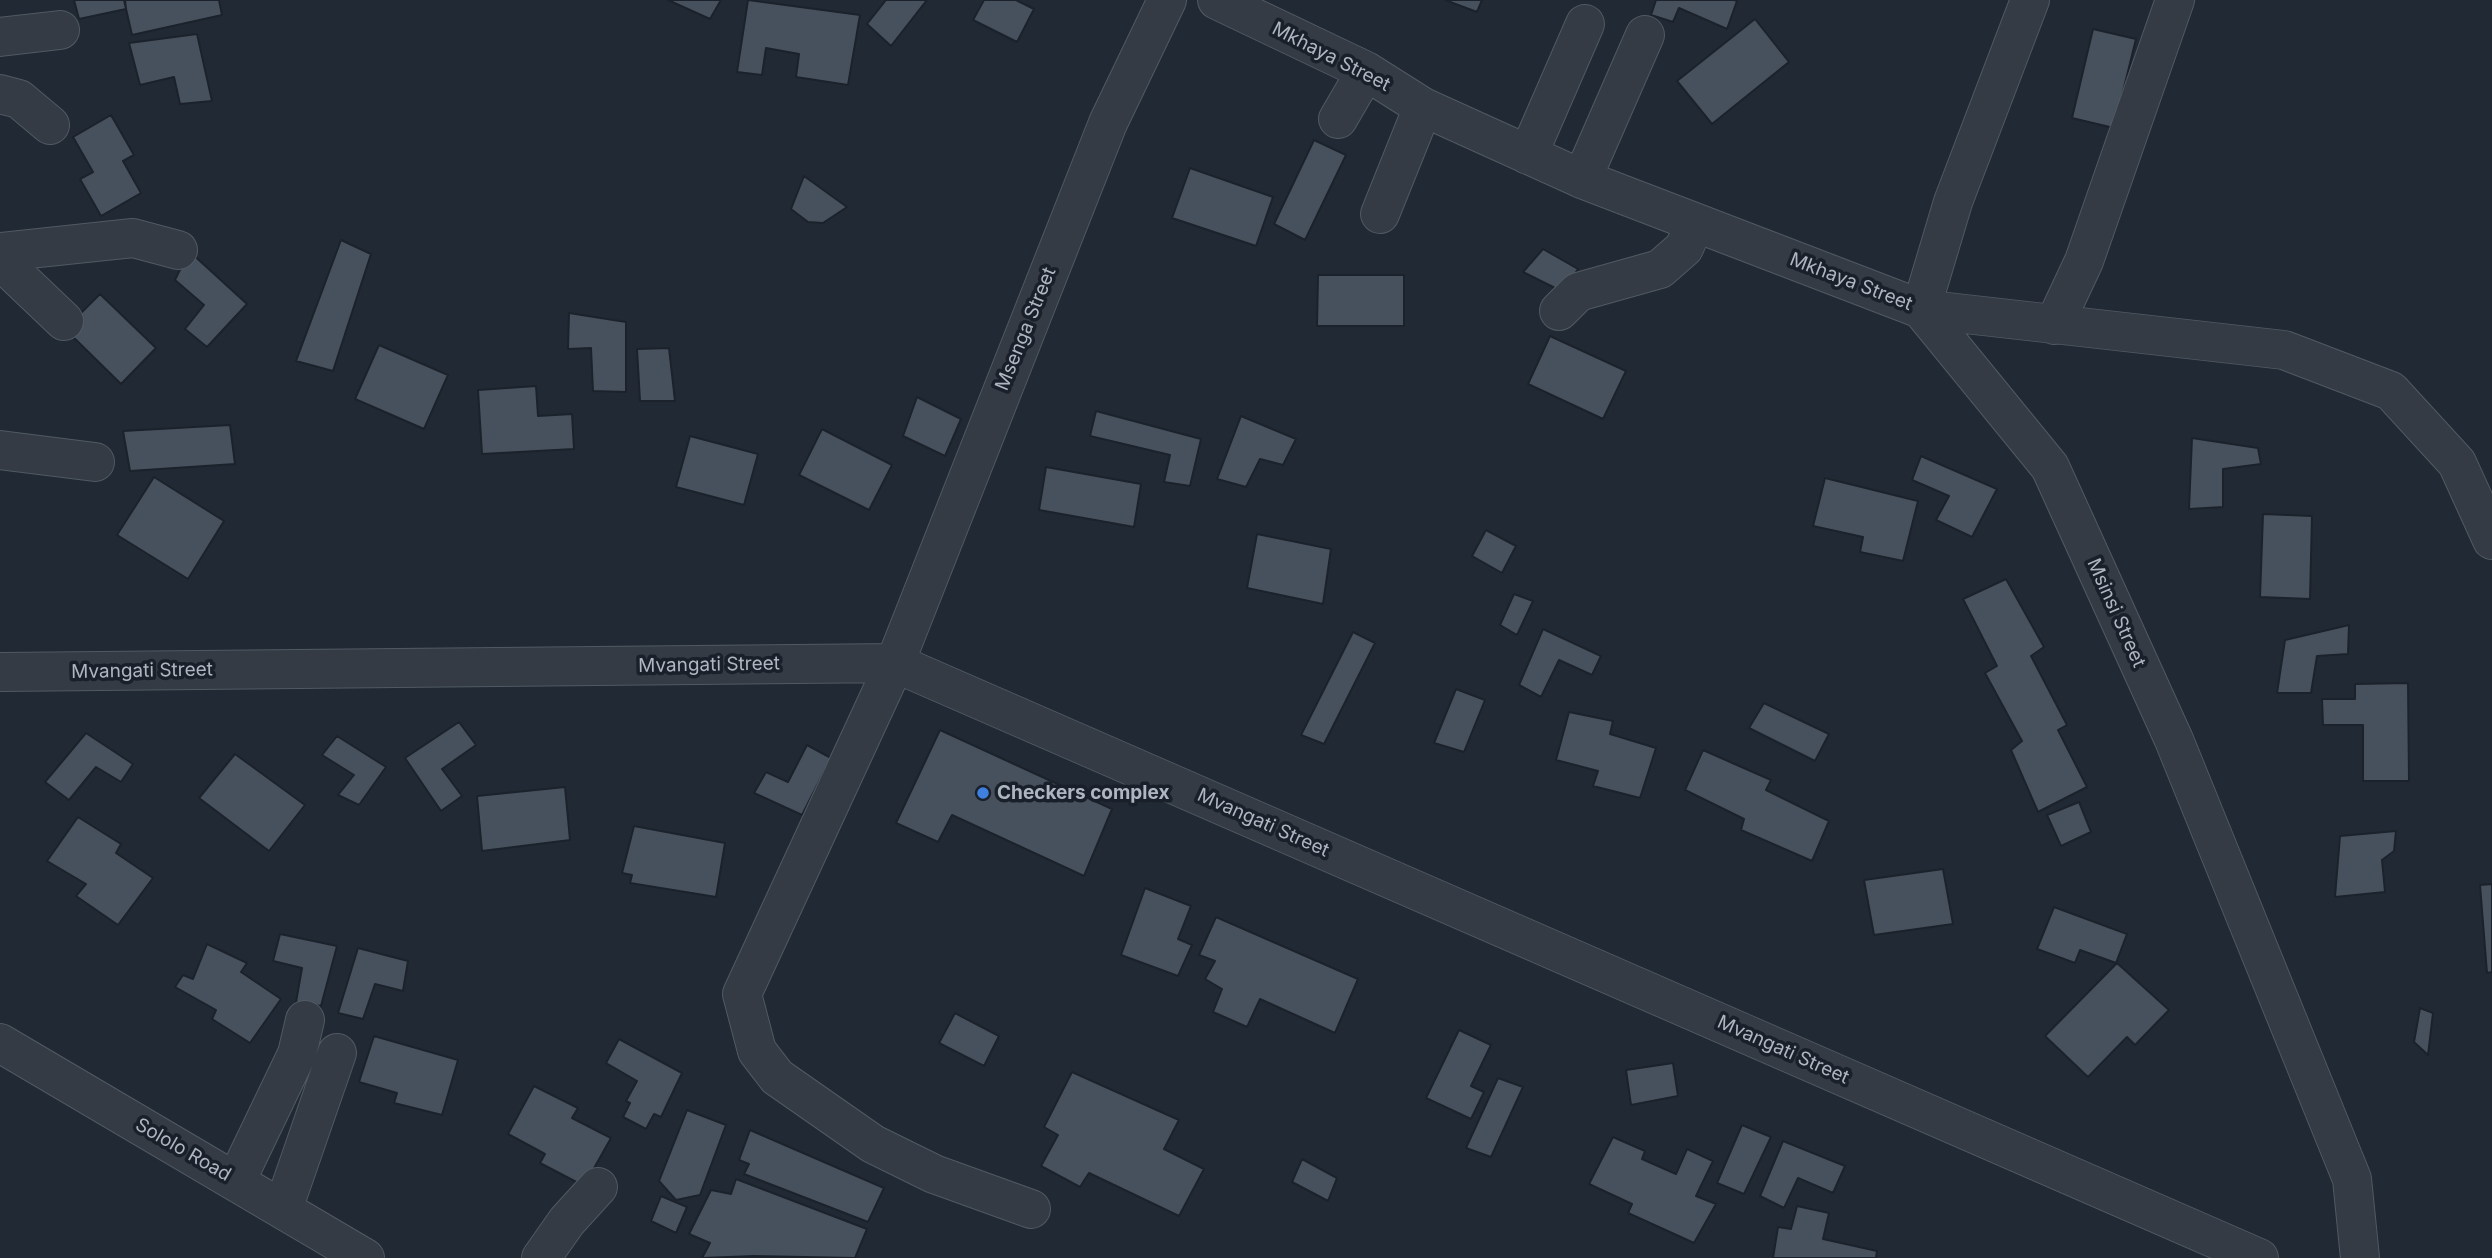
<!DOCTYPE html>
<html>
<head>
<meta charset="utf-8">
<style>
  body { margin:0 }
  canvas { display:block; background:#202934 }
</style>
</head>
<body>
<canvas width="2492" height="1258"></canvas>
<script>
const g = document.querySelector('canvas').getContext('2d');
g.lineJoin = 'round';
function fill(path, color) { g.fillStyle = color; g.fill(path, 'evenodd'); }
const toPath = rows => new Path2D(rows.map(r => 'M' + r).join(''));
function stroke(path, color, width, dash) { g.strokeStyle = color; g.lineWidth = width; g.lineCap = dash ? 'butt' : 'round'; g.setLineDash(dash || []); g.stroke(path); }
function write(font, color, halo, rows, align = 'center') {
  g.font = font + ' Inter,sans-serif'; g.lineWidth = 7; g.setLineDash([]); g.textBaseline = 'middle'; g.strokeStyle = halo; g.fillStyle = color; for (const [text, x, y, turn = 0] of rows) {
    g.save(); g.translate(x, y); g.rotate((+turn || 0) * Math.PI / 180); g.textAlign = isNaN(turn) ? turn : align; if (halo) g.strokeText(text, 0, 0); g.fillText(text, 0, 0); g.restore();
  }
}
const building = toPath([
  [74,0,125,0,126,9,79,19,74,0],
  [124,0,219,0,222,15,132,35,124,0],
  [668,0,721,0,710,19,668,0],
  [748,0,860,15,848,85,796,77,799,54,766,48,762,75,737,72,748,0],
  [886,0,927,0,891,46,867,24,886,0],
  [984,0,1016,0,1034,9,1017,42,973,20,984,0],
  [1445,0,1482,0,1477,12,1445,0],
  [1656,0,1734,0,1737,1,1727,29,1679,8,1673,22,1651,15,1656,0],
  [1755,19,1789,62,1712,124,1677,81,1755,19],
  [2093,29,2136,39,2114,128,2072,118,2093,29],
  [197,34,212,101,180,104,174,77,140,85,129,43,197,34],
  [111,115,134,155,123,161,141,193,101,216,80,179,93,172,73,137,111,115],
  [1314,140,1346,155,1305,240,1274,224,1314,140],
  [1190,168,1273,197,1256,246,1172,218,1190,168],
  [804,176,847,207,823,223,808,222,791,209,804,176],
  [341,240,371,254,333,371,296,361,341,240],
  [1543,249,1578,269,1563,292,1523,272,1543,249],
  [189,251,247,304,207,347,185,329,204,305,175,280,189,251],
  [1318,275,1404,275,1404,326,1317,326,1318,275],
  [100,294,156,348,121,384,65,329,100,294],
  [569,313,626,322,626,392,593,391,591,348,568,349,569,313],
  [1550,336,1626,371,1603,419,1528,384,1550,336],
  [379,345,448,375,424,429,355,399,379,345],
  [669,348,675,401,640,401,637,349,669,348],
  [536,386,538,416,572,414,574,449,482,454,478,390,536,386],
  [917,397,961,419,945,456,903,436,917,397],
  [1096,411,1201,439,1190,486,1164,482,1170,455,1090,436,1096,411],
  [1241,416,1296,439,1283,465,1260,459,1246,487,1217,479,1241,416],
  [230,425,235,464,130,471,123,431,230,425],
  [822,429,892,465,869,510,799,475,822,429],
  [690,436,758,454,744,505,676,487,690,436],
  [2192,438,2258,448,2261,464,2223,469,2223,507,2189,509,2192,438],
  [1921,456,1997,489,1972,537,1936,520,1949,496,1912,480,1921,456],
  [1046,467,1141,484,1134,527,1039,510,1046,467],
  [154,477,224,521,188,579,117,535,154,477],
  [1825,478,1918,501,1903,561,1860,552,1863,537,1813,526,1825,478],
  [2263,514,2312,516,2310,599,2260,597,2263,514],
  [1486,530,1516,546,1502,573,1472,556,1486,530],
  [1257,534,1331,549,1323,604,1247,588,1257,534],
  [2006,579,2044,647,2031,656,2067,725,2058,730,2087,787,2038,812,2011,750,2022,741,1985,673,1997,666,1963,599,2006,579],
  [1514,594,1533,601,1517,635,1500,625,1514,594],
  [2349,625,2348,654,2317,656,2311,693,2277,693,2285,640,2349,625],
  [1543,629,1601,656,1592,675,1559,660,1541,697,1519,685,1543,629],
  [1353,632,1375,643,1324,744,1301,735,1353,632],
  [2408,683,2409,781,2363,781,2363,725,2323,725,2322,699,2355,699,2355,684,2408,683],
  [1456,689,1485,700,1464,752,1434,743,1456,689],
  [1764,703,1829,734,1815,761,1749,728,1764,703],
  [1569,712,1613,721,1610,734,1656,748,1640,798,1593,786,1598,771,1556,760,1569,712],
  [459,722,476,745,442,769,462,796,441,811,405,758,459,722],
  [940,730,1112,809,1084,876,952,815,938,842,896,823,940,730],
  [86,733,133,764,121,782,96,767,69,800,45,782,86,733],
  [337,736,386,767,359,805,338,795,354,775,322,755,337,736],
  [807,745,831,758,802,815,754,793,766,772,788,782,807,745],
  [1703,750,1771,780,1766,790,1829,821,1812,861,1741,830,1744,819,1685,790,1703,750],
  [235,754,305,805,269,851,199,798,235,754],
  [565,787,570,840,482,851,477,796,565,787],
  [2079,802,2091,832,2061,846,2047,815,2079,802],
  [78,817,121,844,116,853,153,878,118,925,76,896,86,884,47,861,78,817],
  [634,826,725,843,716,897,630,883,632,875,622,873,634,826],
  [2396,831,2394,851,2382,860,2385,892,2335,897,2340,836,2396,831],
  [1943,869,1953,924,1874,935,1864,880,1943,869],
  [2492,884,2492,972,2487,973,2480,885,2492,884],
  [1145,888,1191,906,1178,939,1192,945,1178,976,1121,955,1145,888],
  [2054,907,2127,934,2116,963,2080,950,2075,963,2037,949,2054,907],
  [1216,917,1358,979,1335,1033,1260,999,1247,1027,1213,1012,1222,989,1205,979,1215,961,1199,955,1216,917],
  [280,934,337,946,321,1006,296,1002,302,968,273,961,280,934],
  [207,944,247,963,241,972,281,999,250,1043,212,1019,216,1010,175,987,183,975,193,979,207,944],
  [358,948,408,961,403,991,375,984,363,1019,338,1013,358,948],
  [2117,963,2169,1010,2135,1045,2127,1037,2088,1077,2045,1036,2117,963],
  [2420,1008,2433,1013,2428,1055,2414,1042,2420,1008],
  [955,1013,999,1036,984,1066,939,1043,955,1013],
  [1459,1030,1491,1045,1471,1086,1484,1092,1471,1119,1426,1098,1459,1030],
  [374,1036,458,1060,442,1115,394,1103,397,1093,359,1082,374,1036],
  [619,1039,682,1073,661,1117,654,1114,646,1129,623,1117,630,1103,626,1101,637,1081,606,1063,619,1039],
  [1673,1063,1678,1096,1631,1105,1626,1070,1673,1063],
  [1072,1072,1179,1120,1164,1149,1204,1169,1179,1216,1089,1173,1080,1187,1041,1166,1058,1135,1044,1127,1072,1072],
  [1498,1078,1523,1087,1491,1157,1466,1148,1498,1078],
  [534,1086,578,1108,572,1118,611,1138,584,1186,540,1163,545,1154,508,1134,534,1086],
  [687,1110,726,1125,700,1195,676,1200,659,1181,687,1110],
  [1742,1125,1771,1137,1744,1194,1717,1183,1742,1125],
  [750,1130,884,1188,868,1222,744,1174,749,1164,739,1160,750,1130],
  [1613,1137,1645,1151,1642,1159,1676,1174,1687,1149,1713,1161,1696,1196,1716,1204,1694,1243,1628,1213,1632,1204,1589,1184,1613,1137],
  [1783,1141,1845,1166,1833,1193,1798,1178,1784,1208,1760,1196,1783,1141],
  [1302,1159,1337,1178,1328,1201,1292,1182,1302,1159],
  [736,1179,867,1229,855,1258,754,1256,702,1258,710,1243,689,1234,711,1190,731,1194,736,1179],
  [661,1196,687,1207,676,1233,651,1221,661,1196],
  [1797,1206,1829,1213,1823,1239,1877,1251,1876,1258,1773,1258,1778,1227,1791,1229,1797,1206]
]);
fill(building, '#47515e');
stroke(building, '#1b222b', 2);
const minor = toPath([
  [1217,0,1366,71,1423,107,1582,179,1921,309,2284,350,2391,391,2457,463,2492,540],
  [0,37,60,30],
  [0,94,19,99,50,125],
  [1338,119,1366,71],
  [1528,155,1585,24],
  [1582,179,1645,35],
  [1380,214,1423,107],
  [0,252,133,238,178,250],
  [0,260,64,321],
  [1921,309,2050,467,2174,740,2352,1179,2360,1258],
  [1921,309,1953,202,2030,0],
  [1559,311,1578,292,1660,269,1684,248,1695,223],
  [2054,325,2084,261,2175,0],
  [0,450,95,462],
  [0,672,895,663,2259,1258],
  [0,1043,365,1258],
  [236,1181,297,1054,305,1020],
  [283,1209,337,1053],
  [1031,1209,934,1174,873,1144,777,1077,757,1051,742,994,895,663,1108,123,1167,0],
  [541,1258,567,1221,598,1187]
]);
stroke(minor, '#515963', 40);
stroke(minor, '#343b45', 38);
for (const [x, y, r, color] of [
  [983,793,7,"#3f7fe0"]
]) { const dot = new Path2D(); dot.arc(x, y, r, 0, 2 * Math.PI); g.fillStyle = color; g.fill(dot); stroke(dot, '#192029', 2.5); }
write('19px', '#aeb6c2', '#192029', [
  ["Mkhaya Street",1331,57,27],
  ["Mkhaya Street",1851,282,21],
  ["Msenga Street",1026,329,-68],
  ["Msinsi Street",2116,613,66],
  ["Mvangati Street",709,665,-1],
  ["Mvangati Street",142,671,-1],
  ["Mvangati Street",1263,823,24],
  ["Mvangati Street",1783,1050,24],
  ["Sololo Road",183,1150,30]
]);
write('bold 19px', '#aeb6c2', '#192029', [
  ["Checkers complex",997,793]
], 'left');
</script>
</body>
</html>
